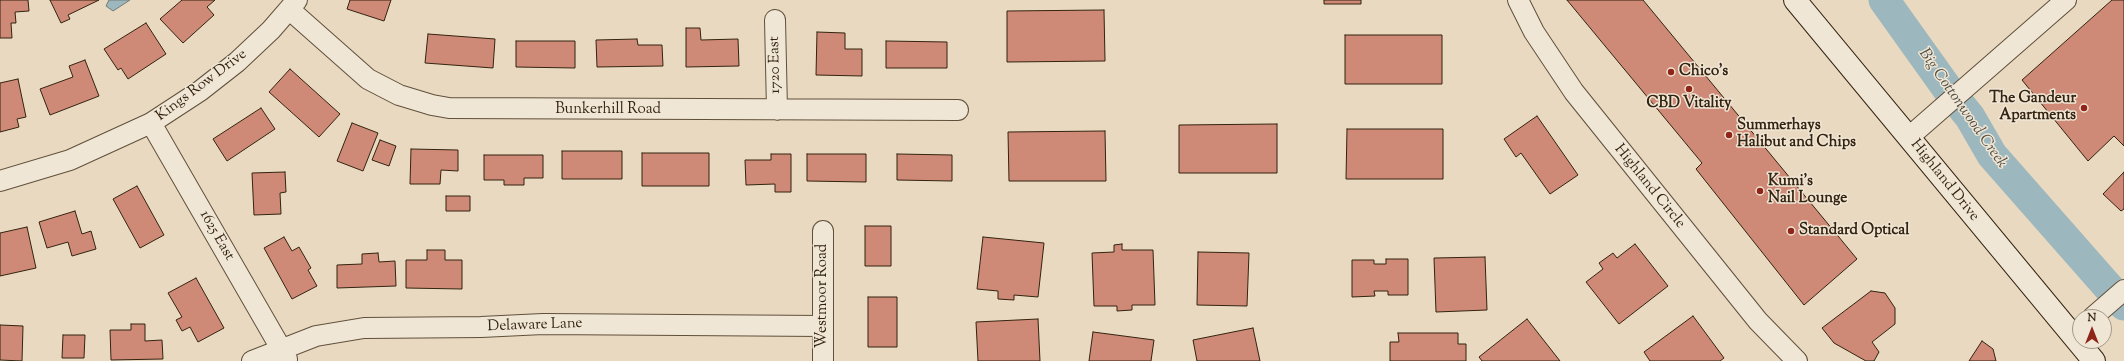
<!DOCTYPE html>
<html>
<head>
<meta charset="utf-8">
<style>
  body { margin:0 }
  #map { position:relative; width:2124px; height:361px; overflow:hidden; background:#e8d9c0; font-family:"Sorts Mill Goudy",serif }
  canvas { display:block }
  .north { position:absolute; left:2072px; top:309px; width:40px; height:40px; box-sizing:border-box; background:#f0e6d6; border:1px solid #a49886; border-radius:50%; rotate:0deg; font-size:11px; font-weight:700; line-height:16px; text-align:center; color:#33230f }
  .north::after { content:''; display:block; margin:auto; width:14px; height:18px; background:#8f2418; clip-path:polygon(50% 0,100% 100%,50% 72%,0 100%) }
</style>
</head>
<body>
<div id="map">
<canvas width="2124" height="361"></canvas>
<div class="north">N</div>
</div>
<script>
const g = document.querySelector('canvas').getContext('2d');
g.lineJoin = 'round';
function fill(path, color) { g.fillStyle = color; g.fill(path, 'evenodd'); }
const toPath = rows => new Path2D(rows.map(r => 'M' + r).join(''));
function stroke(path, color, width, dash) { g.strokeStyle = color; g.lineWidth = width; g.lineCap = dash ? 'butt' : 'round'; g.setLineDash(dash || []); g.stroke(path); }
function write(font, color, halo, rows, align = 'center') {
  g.font = font + ' "Sorts Mill Goudy",serif'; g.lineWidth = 3; g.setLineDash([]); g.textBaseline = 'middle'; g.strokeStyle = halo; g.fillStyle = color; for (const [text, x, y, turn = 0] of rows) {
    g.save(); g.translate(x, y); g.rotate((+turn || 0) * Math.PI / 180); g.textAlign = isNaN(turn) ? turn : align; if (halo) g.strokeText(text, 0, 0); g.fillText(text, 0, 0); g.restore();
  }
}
const water = toPath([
  [109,0,130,0,113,11,106,6,109,0]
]);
fill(water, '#9cb7bd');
stroke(water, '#727c77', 1);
stroke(toPath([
  [1884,0,1949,91,1970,117,1992,155,2124,305]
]), '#9cb7bd', 31);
const building = toPath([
  [0,0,28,0,29,11,15,12,16,23,11,23,12,38,0,38,0,0],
  [50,0,99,0,68,15,70,19,61,23,50,0],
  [182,0,215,0,207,7,214,15,183,43,160,19,182,0],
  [350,0,391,0,384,21,347,9,350,0],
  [1324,0,1361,0,1361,4,1324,4,1324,0],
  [1567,0,1643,0,1857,259,1804,305,1696,169,1702,163,1567,0],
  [2112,0,2124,0,2124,146,2114,136,2088,161,2022,80,2112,0],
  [1104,10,1105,61,1007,62,1007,11,1104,10],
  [146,23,166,54,128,79,121,68,118,70,104,49,146,23],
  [686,28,700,28,701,40,738,39,739,66,686,67,686,28],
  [817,32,845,33,845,49,862,49,862,76,816,75,817,32],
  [428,34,495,39,493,68,425,63,428,34],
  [1345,35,1442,35,1442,84,1345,84,1345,35],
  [637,39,638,45,662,45,663,66,597,67,596,40,637,39],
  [516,41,575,41,575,68,516,67,516,41],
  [886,41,947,42,947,68,886,68,886,41],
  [85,60,99,96,50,115,40,89,73,77,69,66,85,60],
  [290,69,340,114,319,137,269,92,290,69],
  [18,79,26,117,17,119,19,127,0,132,0,83,18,79],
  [261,108,275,129,227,161,213,139,261,108],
  [1537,116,1578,175,1550,194,1521,153,1516,157,1504,139,1537,116],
  [352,123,378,133,363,171,337,161,352,123],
  [1277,124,1277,173,1179,173,1179,125,1277,124],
  [1347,129,1443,129,1443,179,1346,179,1347,129],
  [1105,131,1106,181,1009,181,1008,132,1105,131],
  [380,140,396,146,389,166,372,160,380,140],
  [411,149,458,150,458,171,441,170,440,184,410,184,411,149],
  [562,151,622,151,622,179,562,179,562,151],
  [642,153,709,153,709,186,642,186,642,153],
  [771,154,791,154,791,192,775,192,775,184,746,185,745,160,771,160,771,154],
  [807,154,866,154,866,182,807,181,807,154],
  [897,154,952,155,952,181,897,180,897,154],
  [484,155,543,155,543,178,524,178,524,185,504,185,504,180,484,180,484,155],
  [285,172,286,192,280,193,281,214,254,215,252,173,285,172],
  [2124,172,2124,209,2121,211,2103,194,2124,172],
  [137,186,164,235,140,248,113,199,137,186],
  [446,196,470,196,470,211,446,211,446,196],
  [75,211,82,234,91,231,96,249,72,256,68,242,47,248,39,222,75,211],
  [865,226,891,226,891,266,865,266,865,226],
  [27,227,36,268,0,276,0,233,27,227],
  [284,237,292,251,299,247,311,268,308,270,317,286,292,299,264,248,284,237],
  [983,237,1044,243,1038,297,1014,295,1014,300,998,299,998,291,977,289,983,237],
  [1122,244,1122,250,1153,250,1155,305,1132,305,1132,310,1117,311,1117,306,1094,306,1092,253,1114,252,1114,245,1122,244],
  [1635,244,1668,286,1619,324,1586,282,1603,269,1599,263,1613,253,1617,258,1635,244],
  [427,250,445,250,445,260,462,260,462,289,406,288,406,260,427,260,427,250],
  [1198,252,1249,253,1247,306,1197,305,1198,252],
  [378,253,379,262,395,261,396,286,337,288,337,265,362,264,362,254,378,253],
  [1485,257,1487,310,1436,312,1434,258,1485,257],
  [1386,259,1408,259,1408,295,1388,295,1388,291,1374,291,1375,296,1352,297,1352,260,1374,260,1374,264,1386,264,1386,259],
  [196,278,224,328,198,342,190,327,182,331,176,320,182,317,168,293,196,278],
  [1871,291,1885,293,1895,308,1895,324,1872,342,1879,352,1874,361,1866,361,1834,343,1822,328,1871,291],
  [868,297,897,297,897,347,868,347,868,297],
  [1693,316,1724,358,1720,361,1650,361,1644,352,1693,316],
  [1038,319,1040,361,978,361,976,322,1038,319],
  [1527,319,1560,361,1482,361,1479,357,1527,319],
  [131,324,145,324,145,341,162,340,163,359,111,360,110,330,131,330,131,324],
  [0,325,23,326,22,361,0,360,0,325],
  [1253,328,1260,361,1197,361,1193,340,1253,328],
  [1093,332,1154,340,1151,361,1089,361,1093,332],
  [1398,333,1458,333,1458,344,1466,344,1466,361,1390,361,1390,342,1399,342,1398,333],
  [63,335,85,335,84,358,62,358,63,335],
  [1982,341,1993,349,1996,361,1969,361,1982,341]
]);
fill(building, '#cf8a77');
stroke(building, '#33230f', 1);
const minor = toPath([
  [1518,0,1534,32,1574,92,1758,321,1797,361],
  [290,10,368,79,399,95,432,105,449,108,958,110],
  [775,20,777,110],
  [151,123,287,359],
  [1909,137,2066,0],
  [0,181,70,160,151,123,200,91,237,62,271,30,297,0],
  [2093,317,2124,290],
  [252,361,316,336,364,328,481,327,543,324,823,326],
  [823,361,823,231]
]);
const secondary = toPath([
  [1795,0,2094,361]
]);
stroke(minor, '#60503b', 22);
stroke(secondary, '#33230f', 24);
stroke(minor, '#f0e6d6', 20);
stroke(secondary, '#f0e6d6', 22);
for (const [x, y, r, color] of [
  [1671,72,4,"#8f2418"],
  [1689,89,4,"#8f2418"],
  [2084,108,4,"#8f2418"],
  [1729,135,4,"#8f2418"],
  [1760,191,4,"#8f2418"],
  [1791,231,4,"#8f2418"]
]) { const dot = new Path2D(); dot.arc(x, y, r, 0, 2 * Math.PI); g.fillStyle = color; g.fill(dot); stroke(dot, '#f0e6d6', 1.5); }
write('15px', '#33230f', '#f0e6d6', [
  ["1720 East",776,65,-91],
  ["Kings Row Drive",202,86,-37],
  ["Bunkerhill Road",608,110],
  ["Highland Drive",1944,181,51],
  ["Highland Circle",1649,187,51],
  ["1625 East",216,236,60],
  ["Westmoor Road",823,296,-90],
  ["Delaware Lane",535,326,-2]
]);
write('bold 15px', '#33230f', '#f0e6d6', [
  ["Chico's",1679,72],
  ["The Gandeur",2076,99,"right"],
  ["Apartments",2076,116,"right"],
  ["CBD Vitality",1689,104,"center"],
  ["Summerhays",1737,126],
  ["Halibut and Chips",1737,143],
  ["Kumi's",1768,182],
  ["Nail Lounge",1768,199],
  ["Standard Optical",1799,231]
], 'left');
write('italic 16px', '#524f43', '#f0e6d6', [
  ["Big Cottonwood Creek",1962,109,55]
]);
</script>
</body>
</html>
